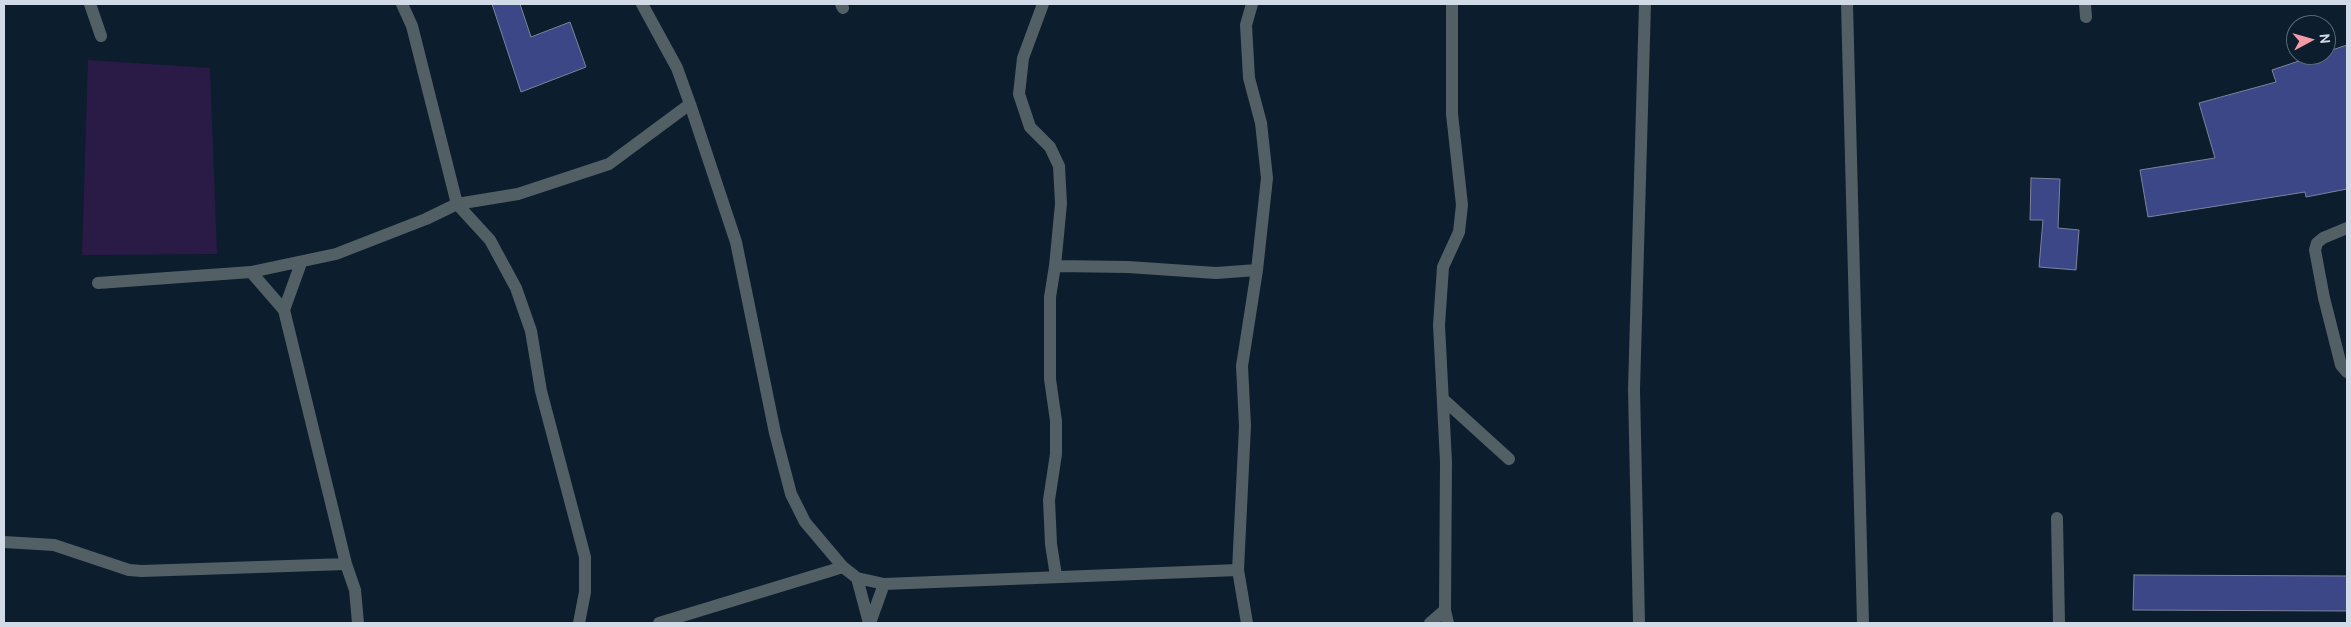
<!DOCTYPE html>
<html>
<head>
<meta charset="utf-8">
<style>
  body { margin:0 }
  #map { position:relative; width:2351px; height:627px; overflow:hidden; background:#0c1d2d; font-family:Cabin,sans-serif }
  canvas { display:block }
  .frame { position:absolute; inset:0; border:5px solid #d1dbe7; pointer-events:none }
  .north { position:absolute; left:2286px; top:15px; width:50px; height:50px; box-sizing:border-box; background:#0c1d2d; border:1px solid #5b6977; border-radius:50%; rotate:84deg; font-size:14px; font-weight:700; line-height:20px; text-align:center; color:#d1dbe7 }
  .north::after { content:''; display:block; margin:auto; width:18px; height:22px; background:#f49aa6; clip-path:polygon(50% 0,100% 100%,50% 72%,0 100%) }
</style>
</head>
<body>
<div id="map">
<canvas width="2351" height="627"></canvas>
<div class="frame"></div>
<div class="north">N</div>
</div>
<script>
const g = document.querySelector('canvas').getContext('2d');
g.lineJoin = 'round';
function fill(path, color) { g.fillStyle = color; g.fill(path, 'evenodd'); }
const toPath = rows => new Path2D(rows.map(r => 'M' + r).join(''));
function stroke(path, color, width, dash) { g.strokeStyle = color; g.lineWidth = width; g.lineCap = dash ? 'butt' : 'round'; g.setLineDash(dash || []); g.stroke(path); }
fill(toPath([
  [88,60,210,68,217,254,82,255]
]), '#2a1a46');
const building = toPath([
  [492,4,520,4,531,37,570,22,586,67,521,92,492,4],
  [2347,45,2347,189,2306,197,2305,192,2148,217,2140,170,2215,158,2199,103,2276,82,2272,70,2317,55,2326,55,2326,52,2347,45],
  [2031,178,2060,179,2058,228,2079,230,2076,270,2039,267,2043,220,2030,220,2031,178],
  [2134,575,2347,576,2347,611,2133,610,2134,575]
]);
fill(building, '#3c4787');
stroke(building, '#7d839c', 1);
stroke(toPath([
  [90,4,101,36],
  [402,4,412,26,457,204,490,240,516,288,531,331,541,391,585,557,585,592,579,623],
  [642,4,677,68,690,104],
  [841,4,843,8],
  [1043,4,1023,58,1019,94,1030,127,1050,147,1059,166,1061,204,1055,266],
  [1847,4,1863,623],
  [2085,4,2086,17],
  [2347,228,2323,238,2317,243,2315,250,2324,298,2341,365,2347,372],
  [251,272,284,310,346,564,355,590,358,623],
  [98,283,251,272,336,254,426,219,457,204,518,194,609,164,690,104,736,242,775,433,791,494,805,522,843,567,857,578,884,584,870,623],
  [284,310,301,263],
  [1444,400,1509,459],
  [2057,518,2059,623],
  [4,542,54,545,129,570,142,571,346,564],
  [1056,576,1051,544,1049,500,1056,454,1056,421,1050,379,1050,297,1055,266,1128,267,1216,273,1257,270],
  [857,578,869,623],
  [884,584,1238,570],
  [659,623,843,567],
  [1247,623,1238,570,1245,426,1242,366,1257,270,1267,178,1261,123,1249,78,1246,25,1252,4],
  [1430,623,1445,610],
  [1448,623,1445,610,1446,462,1439,325,1443,267,1459,232,1462,205,1452,114,1452,4],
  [1639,623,1634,389,1645,4]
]), '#525f64', 12);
</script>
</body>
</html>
